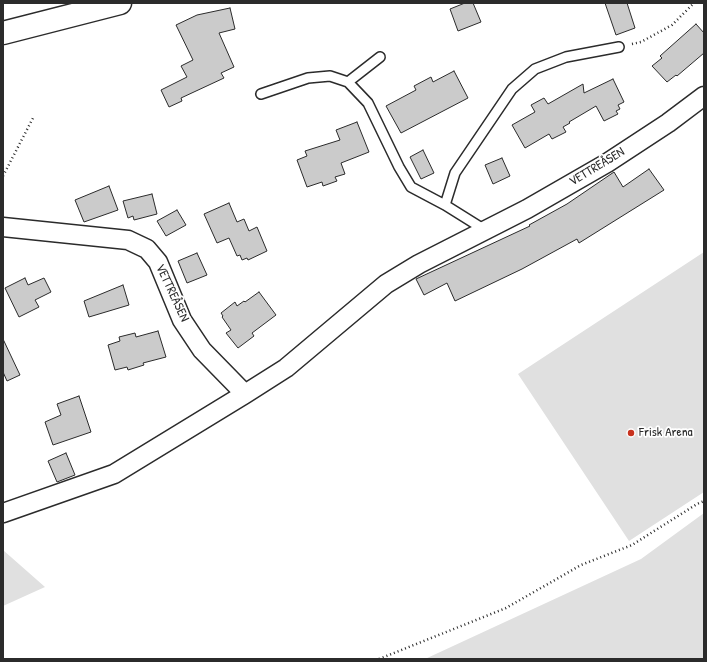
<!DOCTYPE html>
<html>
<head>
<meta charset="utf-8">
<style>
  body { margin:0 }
  #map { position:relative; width:707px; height:662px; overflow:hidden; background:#fff; font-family:"Patrick Hand",sans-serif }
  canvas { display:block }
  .frame { position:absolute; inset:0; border:4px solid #2b2b2b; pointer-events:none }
</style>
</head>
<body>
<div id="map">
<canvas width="707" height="662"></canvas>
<div class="frame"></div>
</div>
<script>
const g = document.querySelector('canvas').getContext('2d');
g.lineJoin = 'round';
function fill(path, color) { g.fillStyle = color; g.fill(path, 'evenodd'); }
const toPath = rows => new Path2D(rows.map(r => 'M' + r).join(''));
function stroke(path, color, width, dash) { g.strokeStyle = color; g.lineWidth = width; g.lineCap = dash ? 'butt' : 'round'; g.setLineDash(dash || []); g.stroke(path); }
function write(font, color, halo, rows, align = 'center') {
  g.font = font + ' "Patrick Hand",sans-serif'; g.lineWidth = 3.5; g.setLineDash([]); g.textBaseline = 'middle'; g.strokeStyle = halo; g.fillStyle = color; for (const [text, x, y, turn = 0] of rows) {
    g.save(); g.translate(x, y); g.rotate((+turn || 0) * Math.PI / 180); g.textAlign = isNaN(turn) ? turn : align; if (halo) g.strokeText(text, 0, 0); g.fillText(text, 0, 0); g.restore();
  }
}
fill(toPath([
  [704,252,704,492,629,541,518,374],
  [704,513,704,659,425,659,641,559],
  [3,550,45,587,3,606]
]), '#e0e0e0');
const building = toPath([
  [465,3,473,3,481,22,458,31,450,9,465,3],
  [605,3,627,3,635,28,616,35,605,3],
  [230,8,235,29,219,33,234,67,221,73,224,78,181,98,182,101,169,107,161,90,187,77,181,66,193,60,176,25,197,15,230,8],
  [696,24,704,33,704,53,677,76,676,75,667,82,652,66,662,58,660,56,696,24],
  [454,71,468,98,401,133,386,106,416,90,414,86,431,77,433,82,454,71],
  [613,79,624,102,618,105,620,109,616,111,618,114,604,121,596,106,569,122,570,123,563,127,566,132,552,139,549,134,525,148,512,125,535,112,531,105,544,98,548,104,583,84,584,93,613,79],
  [357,122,369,152,341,163,345,174,335,177,337,181,323,186,322,182,307,187,297,160,307,156,305,151,340,140,336,130,357,122],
  [423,150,434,173,421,179,410,157,423,150],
  [502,158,510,176,493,184,485,165,502,158],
  [649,169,664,190,579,243,577,239,522,269,455,301,447,283,424,295,416,279,530,226,529,225,567,204,614,172,623,187,649,169],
  [109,186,118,210,84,222,75,200,109,186],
  [152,194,157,214,134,220,133,216,128,218,123,201,152,194],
  [229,203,237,222,244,219,249,231,257,227,267,251,248,260,247,258,242,260,240,255,237,256,229,238,217,243,204,214,229,203],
  [177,210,186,225,166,236,157,221,177,210],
  [197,253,207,275,187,283,178,261,197,253],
  [25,278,28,285,44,278,51,292,35,300,39,307,19,317,5,288,25,278],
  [123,285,129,305,89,317,84,301,123,285],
  [259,292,276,315,252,333,254,336,238,348,226,333,231,330,222,317,223,316,221,313,235,302,237,306,244,301,245,302,259,292],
  [158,331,166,357,143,363,144,365,128,370,127,367,115,370,108,345,120,341,119,337,135,333,136,337,158,331],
  [3,339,20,375,7,381,3,372,3,339],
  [79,396,91,432,53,445,45,422,61,415,57,404,79,396],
  [66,453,75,475,57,482,48,461,66,453]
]);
fill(building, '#cbcbcb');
stroke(building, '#2b2b2b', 1);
const service = toPath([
  [348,82,380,57],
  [261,94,308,78,330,76,348,82,368,103,399,167,411,187,445,205,485,230],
  [445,205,455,173,512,89,535,69,566,57,619,47]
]);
const minor = toPath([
  [3,227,128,240,147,249,158,262,182,320,202,350,245,394],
  [3,513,114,474,245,394,286,368,386,284,419,264,527,209,607,163,668,123,704,96]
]);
const tertiary = toPath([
  [3,33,120,3]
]);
stroke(service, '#2b2b2b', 12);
stroke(minor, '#2b2b2b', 21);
stroke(tertiary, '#2b2b2b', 25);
stroke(toPath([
  [632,44,641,42,672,25,694,3],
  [3,176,33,118],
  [379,659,506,608,581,565,632,545,697,504,704,501]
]), '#2b2b2b', 2.5, [1, 3]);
stroke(service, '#fff', 9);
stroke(minor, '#fff', 18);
stroke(tertiary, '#fff', 22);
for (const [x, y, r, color] of [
  [631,433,4,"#c8321e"]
]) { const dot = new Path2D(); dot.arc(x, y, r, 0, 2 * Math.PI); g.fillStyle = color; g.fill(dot); stroke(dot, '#fff', 1.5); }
write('13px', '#2b2b2b', '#fff', [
  ["VETTREÅSEN",597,167,-31],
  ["VETTREÅSEN",172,293,65]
]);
write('13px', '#2b2b2b', '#fff', [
  ["Frisk Arena",639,433]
], 'left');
</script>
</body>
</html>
